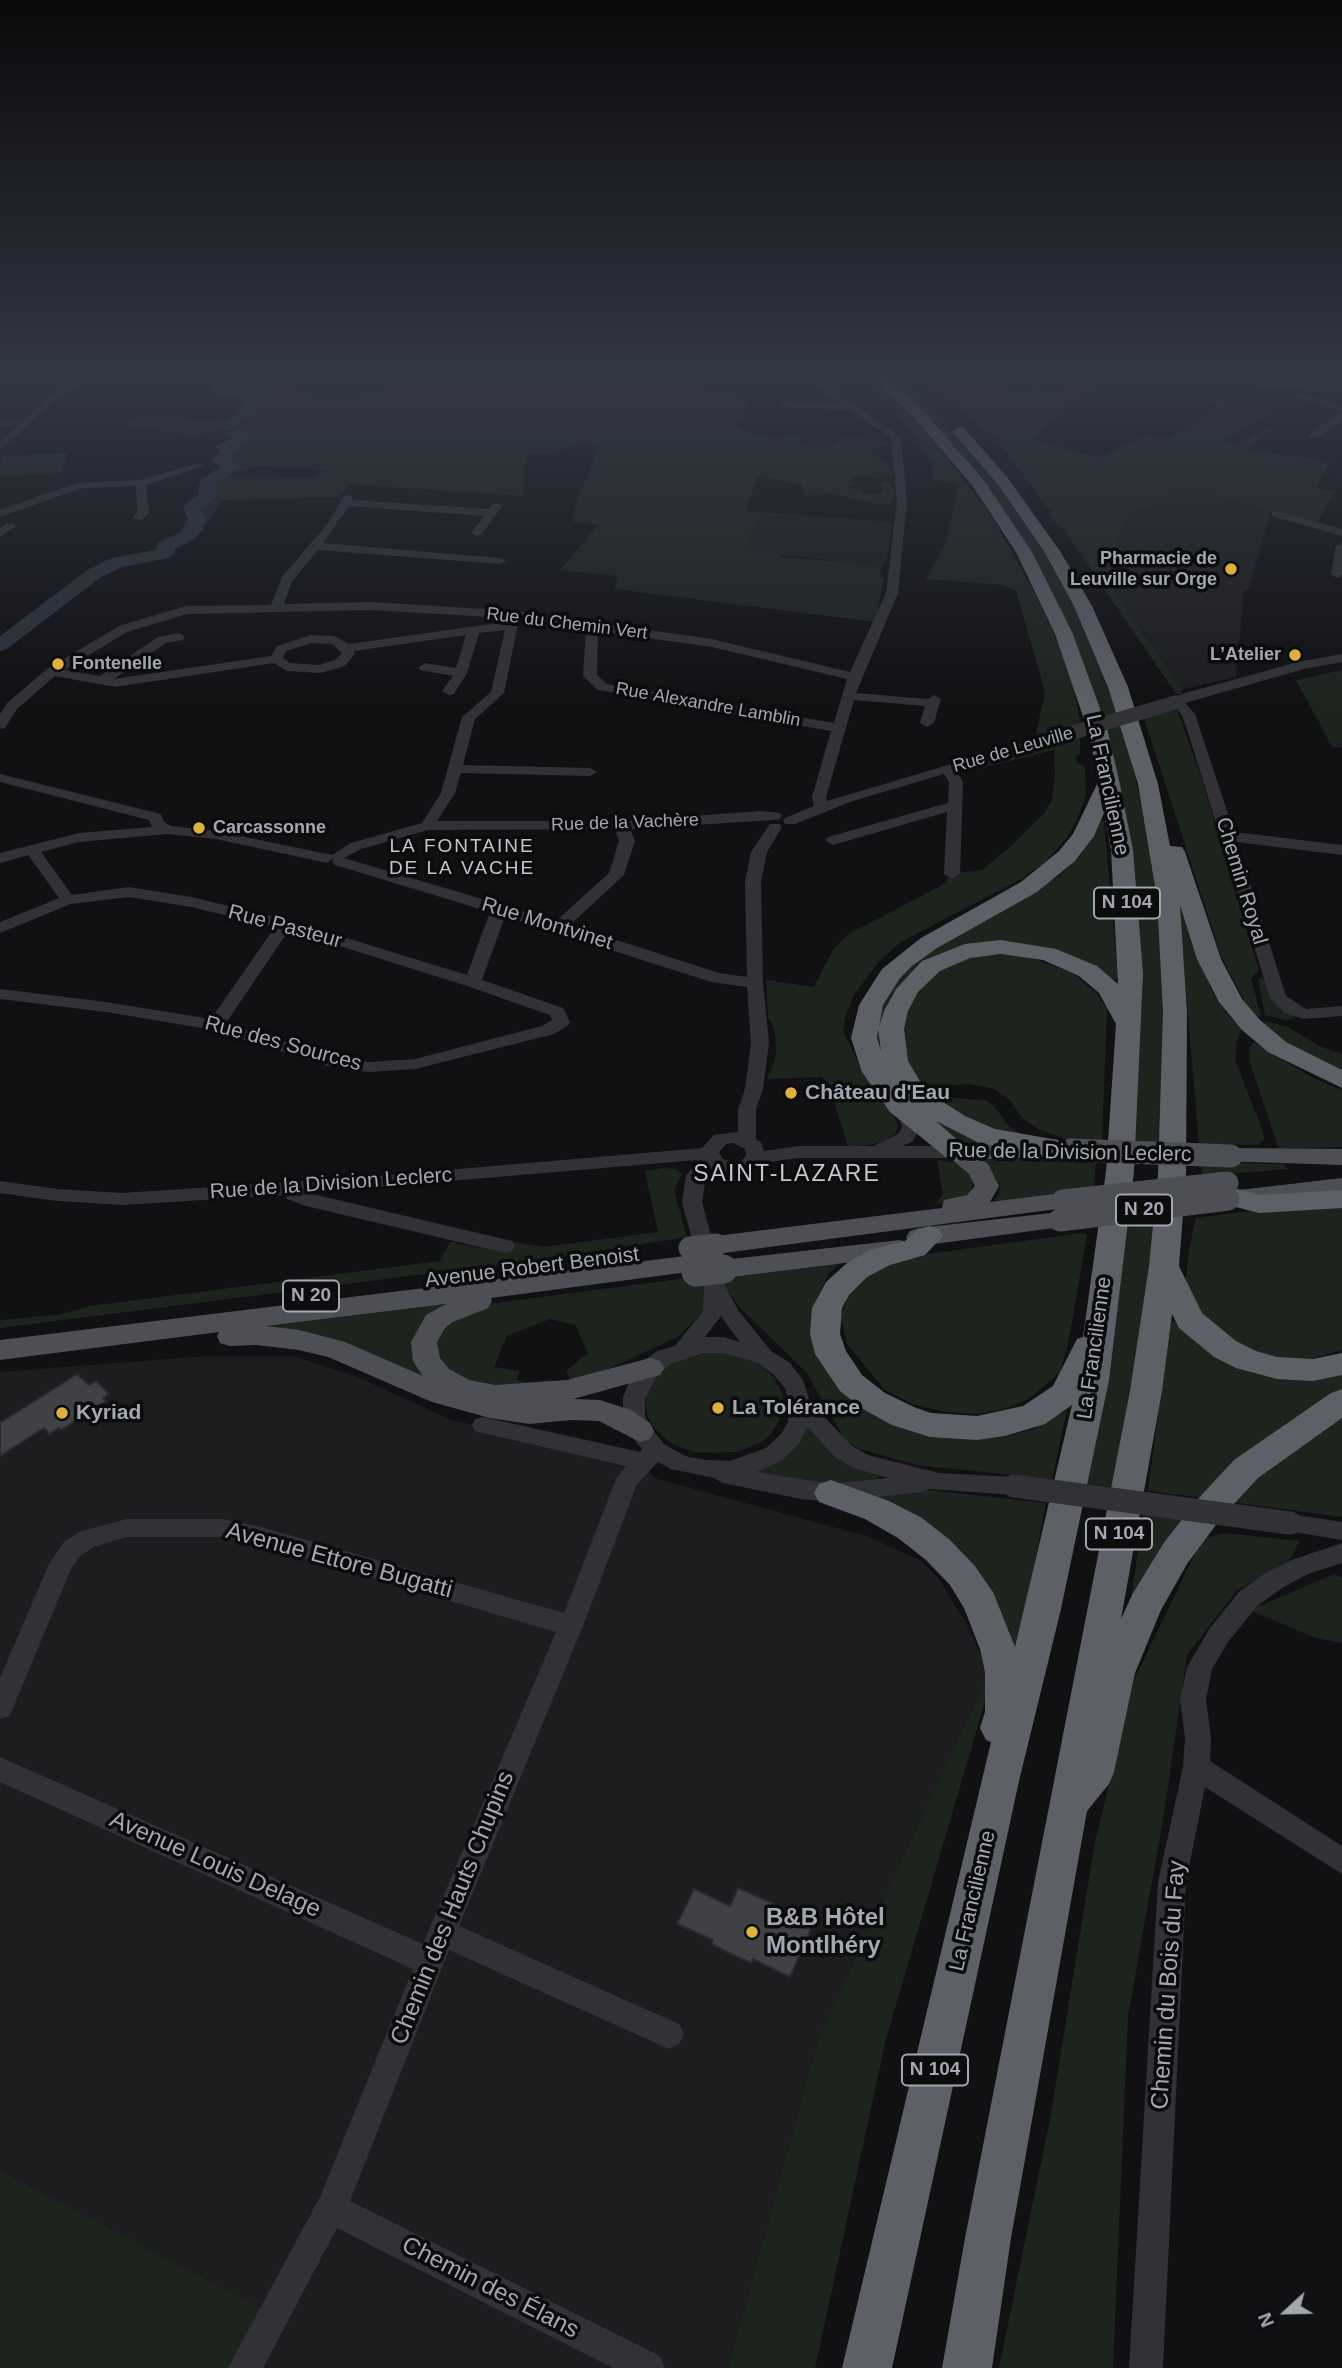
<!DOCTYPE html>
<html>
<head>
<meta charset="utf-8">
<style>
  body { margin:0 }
  #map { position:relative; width:1342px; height:2368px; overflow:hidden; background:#111012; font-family:Helvetica,sans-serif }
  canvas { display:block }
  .north { position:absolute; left:1251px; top:2277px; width:70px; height:70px; -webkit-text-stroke:5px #0c0c0d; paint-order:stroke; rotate:248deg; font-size:19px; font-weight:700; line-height:28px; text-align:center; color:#a3a7b1 }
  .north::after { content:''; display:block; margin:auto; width:24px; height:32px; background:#a3a7b1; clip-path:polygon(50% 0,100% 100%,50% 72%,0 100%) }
</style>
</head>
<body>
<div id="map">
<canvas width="1342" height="2368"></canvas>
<div class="north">N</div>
</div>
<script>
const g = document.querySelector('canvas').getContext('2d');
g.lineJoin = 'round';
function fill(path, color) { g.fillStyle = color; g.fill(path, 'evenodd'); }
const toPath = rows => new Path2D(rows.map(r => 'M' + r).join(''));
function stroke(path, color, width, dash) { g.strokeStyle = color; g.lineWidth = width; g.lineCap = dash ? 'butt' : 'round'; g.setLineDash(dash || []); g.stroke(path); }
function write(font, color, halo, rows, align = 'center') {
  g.font = font + ' Helvetica,sans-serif'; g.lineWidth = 7; g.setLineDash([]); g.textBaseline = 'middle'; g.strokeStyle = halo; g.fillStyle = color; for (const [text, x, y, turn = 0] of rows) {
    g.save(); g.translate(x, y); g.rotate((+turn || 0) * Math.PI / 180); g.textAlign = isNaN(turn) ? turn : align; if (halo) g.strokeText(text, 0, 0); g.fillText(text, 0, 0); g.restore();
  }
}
fill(toPath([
  [1149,474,1271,511,1248,590,1244,590,1236,677,1183,689,1098,566,1115,478],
  [745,511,892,522,887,560,881,565,727,550],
  [207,1356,293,1356,358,1377,451,1420,643,1461,654,1478,866,1536,920,1560,938,1578,966,1623,989,1673,818,2040,728,2368,245,2368,263,2309,0,2170,0,1372]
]), '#1d1d1f');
fill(toPath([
  [524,377,724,393,743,397,750,402,742,421,733,422,742,430,771,438,794,435,800,437,798,443,805,446,826,448,835,444,838,442,837,437,843,436,892,442,868,452,886,462,895,476,877,478,856,475,852,479,855,484,843,488,862,489,863,495,875,495,883,492,881,482,892,482,895,497,889,504,877,504,828,493,808,496,805,495,801,484,758,476,746,511,780,514,779,516,759,515,745,549,776,552,781,557,881,565,882,568,876,569,881,570,880,577,884,578,875,622,615,589,617,576,560,570,598,525,572,521,579,495,600,445,581,444,547,454,528,454,524,469,523,496,349,484,339,497,224,500,195,538,181,537,191,512,189,506,208,494,200,485,207,479,217,475,313,478,329,470,261,466,240,472,229,469,231,465,216,464,214,462,227,450,223,445,235,439,222,436,224,434,247,424,235,411,245,398,216,393,210,390,213,386,234,381,341,400,444,378,463,383,448,385,450,388],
  [861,377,869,377,925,430,993,519,1038,599,1061,650,1074,689,1081,725,1038,737,1036,734,1045,692,1016,591,1004,585,926,579,946,542,959,484,933,480,932,463,915,437,878,391],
  [883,377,896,377,934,410,995,478,1022,514,1067,589,1121,714,1101,719,1076,645,1036,560,920,410],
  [920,377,971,377,976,382,1010,386,1007,392,1023,396,1034,391,1058,395,1101,377,1033,440,1099,458,1145,435,1169,439,1217,405,1190,396,1194,394,1272,410,1224,442,1238,445,1265,428,1271,430,1247,450,1330,461,1316,488,1334,491,1316,525,1176,483,1172,487,1171,502,1127,512,1110,566,1115,578,1114,590,1183,689,1181,694,1176,694,1065,531,1050,517,1050,511,997,440],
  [148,414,199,421,231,419,222,430,195,437,120,424],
  [68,453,61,472,0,477,1,456],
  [1342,670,1342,747,1332,747,1296,680],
  [1171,709,1178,712,1201,777,1259,971,1251,978,1261,1016,1257,1017,1248,1008,1221,956,1144,718],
  [1123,724,1155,865,1166,986,1164,1143,1134,1143,1104,729],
  [1080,736,1080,753,1076,757,1078,763,1085,768,1086,795,1077,820,1066,839,1044,863,1021,879,901,942,880,960,854,995,846,1014,843,1031,866,1077,896,1119,898,1126,896,1133,887,1139,874,1144,848,1147,829,1085,822,1077,767,1079,776,1056,775,1030,768,1017,766,980,814,987,834,948,849,934,946,883,946,878,955,878,957,873,982,870,1010,847,1045,812,1052,800,1055,777,1054,750,969,771,965,769],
  [1098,820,1104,821,1118,978,1109,981,1053,950,1011,941,978,943,926,961,905,979,892,995,884,1012,890,1071,986,1146,960,1145,891,1086,873,1027,883,994,919,957,1059,876,1081,855],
  [1178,896,1211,989,1225,1012,1242,1029,1237,1041,1235,1060,1263,1131,1264,1140,1258,1145,1199,1144],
  [1007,954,1038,960,1072,973,1096,993,1107,1008,1102,1142,1071,1141,1038,1129,1022,1118,1009,1099,992,1088,968,1084,945,1086,927,1093,907,1066,902,1042,904,1016,925,982,947,965,971,957],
  [1264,977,1272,999,1284,1011,1296,1016,1292,1019,1286,1020,1265,1015,1258,980],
  [1264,1021,1288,1027,1319,1046,1342,1054,1342,1072,1301,1054,1263,1024],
  [1254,1042,1313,1078,1342,1090,1342,1147,1279,1149,1250,1064,1249,1049],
  [953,1098,985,1100,993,1105,1009,1126,1030,1140,998,1132,937,1103],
  [969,1155,1096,1162,1094,1189,998,1203,994,1199,999,1194,1000,1184,992,1173],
  [937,1160,959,1163,965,1166,974,1181,970,1192,962,1198,935,1205,943,1194],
  [1200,1162,1283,1164,1288,1169,1203,1176],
  [665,1168,676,1169,682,1174,674,1190,687,1237,551,1258,0,1328,0,1320,58,1315,90,1306,440,1261,450,1242,501,1252,509,1241,543,1247,658,1232,645,1171],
  [1342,1207,1342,1350,1306,1360,1285,1360,1248,1350,1214,1328,1192,1301,1186,1279,1189,1249,1196,1218,1266,1209],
  [1156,1223,1117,1487,1083,1483,1126,1227],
  [1082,1233,1087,1235,1068,1344,1060,1372,1029,1399,1004,1409,979,1414,945,1412,912,1404,884,1389,847,1344,841,1317,848,1294,864,1276,905,1257],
  [844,1259,829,1273,815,1302,812,1318,831,1377,973,1439,1003,1437,1033,1429,1067,1410,1052,1479,916,1465,860,1449,845,1440,806,1372,740,1308,717,1274],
  [703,1276,704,1310,679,1336,598,1374,571,1381,566,1371,588,1353,575,1325,550,1319,507,1336,494,1367,520,1371,517,1380,531,1383,552,1379,551,1388,480,1388,442,1369,432,1346,440,1329,487,1304],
  [438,1305,449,1305,417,1353,516,1407,265,1329,268,1326],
  [1182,1321,1221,1353,1342,1369,1342,1392,1203,1498,1148,1491,1170,1322],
  [699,1352,727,1352,753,1360,773,1376,783,1395,782,1415,771,1434,762,1442,738,1452,697,1453,672,1444,654,1428,648,1418,645,1397,654,1376,673,1361],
  [1342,1411,1342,1517,1231,1502,1233,1492],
  [808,1422,880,1472,877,1481,825,1487,757,1472],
  [930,1490,1046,1503,1016,1660,992,1609,868,1495],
  [1143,1515,1183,1520,1131,1599],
  [1224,1533,1300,1541,1289,1561,1236,1591,1187,1655,1163,1820,1128,2016,1113,2368,999,2368,1050,2119,1095,1842,1134,1680,1202,1539],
  [1334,1574,1342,1577,1342,1643,1313,1637,1250,1610],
  [989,1673,984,1705,886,2039,815,2368,728,2368,818,2040],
  [0,2170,263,2309,230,2368,0,2368]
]), '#1d241e');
fill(toPath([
  [226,377,243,377,227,387,264,395,266,398,255,407,250,417,229,431,221,426,238,412,246,400,213,393,209,387,211,384,226,377],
  [239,430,245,432,250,440,236,447,238,450,230,459,242,467,215,483,217,496,200,508,206,519,203,529,193,540,174,549,175,552,169,558,122,567,101,577,7,649,0,651,0,636,89,569,111,558,156,550,158,543,181,532,188,519,183,506,200,494,198,489,201,479,221,467,211,460,220,451,215,446,233,438,233,432,239,430]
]), '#2b3239');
const building = toPath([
  [77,1374,89,1385,96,1381,109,1394,103,1398,106,1401,61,1430,59,1428,49,1434,44,1428,0,1456,0,1423,77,1374],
  [738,1888,814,1922,790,1977,753,1959,751,1963,727,1952,712,1944,713,1940,677,1924,694,1889,730,1906,738,1888]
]);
fill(building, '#404145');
stroke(building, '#2b2b2d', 2);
fill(toPath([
  [80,377,91,377,55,401,0,450,0,442,17,426,0,425,0,419,24,420,49,397,80,377],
  [746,377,814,377,901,437,907,502,898,593,856,693,928,699,934,695,941,699,934,723,927,727,920,723,925,706,854,700,826,797,827,801,1049,735,1059,735,1059,741,956,771,963,782,960,874,952,879,944,874,947,812,833,845,825,840,828,837,948,803,949,782,944,774,853,801,795,824,785,824,783,821,785,818,814,806,812,797,831,731,598,690,583,676,586,629,519,619,504,693,475,719,463,765,590,768,597,772,590,776,461,773,455,793,437,821,621,821,762,811,780,813,782,816,780,819,775,820,630,829,635,841,624,875,570,925,719,973,747,977,745,881,751,852,770,824,780,824,782,827,767,852,761,881,763,983,769,1043,763,1089,756,1109,756,1140,761,1142,764,1151,799,1146,873,1146,898,1134,902,1128,899,1114,908,1108,917,1114,920,1128,912,1142,902,1146,957,1146,964,1148,966,1152,964,1156,957,1158,799,1158,762,1163,755,1169,735,1174,712,1168,706,1176,702,1202,724,1283,738,1310,771,1351,790,1363,803,1380,810,1402,851,1445,868,1455,939,1473,1014,1477,1022,1480,1025,1486,1022,1492,1014,1495,930,1489,922,1492,831,1502,801,1499,723,1483,714,1478,671,1469,658,1462,637,1484,583,1626,459,1926,679,2024,684,2034,679,2044,669,2049,449,1950,350,2201,660,2356,665,2368,613,2368,337,2228,263,2368,228,2368,320,2197,413,1969,0,1782,0,1757,423,1944,556,1632,257,1544,221,1537,127,1537,94,1547,80,1556,71,1569,13,1708,9,1716,0,1719,0,1678,49,1564,64,1542,79,1532,127,1519,221,1519,257,1526,564,1613,616,1479,626,1466,483,1433,475,1431,472,1425,475,1419,483,1417,640,1452,642,1449,632,1437,623,1415,623,1398,629,1382,642,1362,657,1351,675,1346,703,1311,704,1284,682,1202,686,1176,697,1160,308,1193,512,1241,515,1246,512,1251,505,1253,306,1206,287,1199,285,1195,122,1205,57,1201,0,1193,0,1181,57,1189,122,1193,366,1177,702,1148,714,1135,738,1132,738,1109,745,1089,751,1043,747,987,711,982,505,916,482,980,563,1008,570,1022,567,1026,554,1034,415,1069,369,1072,328,1066,213,1030,106,1012,0,999,0,989,106,1002,211,1019,275,927,191,907,129,897,71,904,0,933,0,922,59,898,28,855,0,863,0,853,79,833,152,827,149,820,0,782,0,774,161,814,164,822,171,826,216,831,332,855,351,843,422,823,441,793,462,717,491,692,505,630,479,633,467,673,454,694,449,695,442,691,453,676,420,670,419,667,425,663,456,668,466,635,354,651,355,653,345,666,320,673,287,671,274,663,115,687,55,676,17,709,5,728,0,729,0,714,7,703,47,669,119,626,186,606,271,605,282,577,328,523,344,496,348,495,352,496,352,500,489,509,494,503,503,505,481,535,477,536,471,533,484,516,349,506,323,543,500,558,506,561,500,564,318,550,292,581,284,604,372,602,514,611,712,639,850,672,886,593,897,502,891,438,850,410,779,407,777,405,782,402,841,404,809,382,751,380,746,377],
  [372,610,507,618,506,622,349,644,334,636,311,635,277,646,271,656,114,679,166,643,183,640,185,637,179,633,158,637,100,676,64,670,127,632,187,614,372,610],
  [598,631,712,647,847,679,834,723,607,684,597,675,598,631],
  [312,643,332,644,342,653,335,660,319,665,290,663,283,658,286,651,312,643],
  [615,829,619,841,609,873,556,921,344,858,361,849,428,830,615,829],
  [167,834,216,839,327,863,334,858,332,862,335,865,490,912,467,975,291,921,191,897,129,887,72,895,41,852,79,842,167,834],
  [289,930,467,986,550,1015,552,1020,542,1026,415,1059,369,1062,336,1057,226,1023,289,930],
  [733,1143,745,1149,746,1156,742,1160,735,1162,723,1159,719,1153,726,1144,733,1143],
  [721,1316,723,1319,740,1342,724,1337,705,1337,721,1316],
  [703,1353,724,1353,756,1362,774,1375,785,1388,789,1405,788,1422,781,1434,766,1448,730,1461,705,1460,685,1456,664,1444,650,1427,645,1415,645,1398,658,1374,673,1363,703,1353],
  [808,1427,835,1457,854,1468,888,1478,831,1484,757,1472,782,1460,797,1446,808,1427],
  [1204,377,1231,377,1342,388,1342,394,1209,380,1204,377],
  [1299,393,1342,405,1342,411,1296,398,1294,396,1299,393],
  [1342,411,1342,420,1334,428,1317,438,1309,438,1309,434,1342,411],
  [196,464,205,466,146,485,149,512,142,520,132,518,137,512,136,486,82,488,0,517,0,510,77,483,139,480,196,464],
  [1276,511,1342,529,1342,536,1272,516,1272,512,1276,511],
  [7,523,17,525,0,537,0,528,7,523],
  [1342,543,1342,575,1337,578,1331,574,1336,546,1342,543],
  [1342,654,1342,662,1304,669,1185,703,1195,714,1234,832,1342,845,1342,855,1237,842,1286,996,1306,1009,1342,1006,1342,1016,1304,1019,1285,1013,1270,998,1191,742,1182,715,1170,702,1182,694,1298,662,1342,654],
  [1290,1514,1342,1522,1342,1540,1282,1530,1278,1523,1282,1516,1290,1514],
  [1342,1543,1342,1563,1308,1574,1282,1588,1257,1606,1228,1642,1212,1669,1206,1699,1211,1738,1210,1761,1342,1846,1342,1874,1205,1787,1186,1882,1163,2368,1129,2368,1158,1882,1183,1767,1185,1738,1180,1699,1187,1667,1210,1628,1239,1592,1264,1574,1292,1560,1342,1543]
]), '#323236');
fill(toPath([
  [1053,1143,1061,1146,1065,1151,1061,1156,981,1159,988,1164,999,1186,990,1202,1063,1193,1072,1195,1075,1201,1072,1207,716,1254,707,1251,703,1245,707,1239,716,1236,942,1208,944,1200,967,1195,975,1186,969,1174,949,1157,945,1152,949,1147,1053,1143],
  [1231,1148,1342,1149,1342,1165,1222,1161,1219,1156,1222,1151,1231,1148],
  [1342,1178,1342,1194,1239,1206,1230,1204,1227,1198,1230,1192,1239,1190,1342,1178],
  [1060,1212,1069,1214,1073,1220,1069,1226,919,1246,910,1243,906,1237,910,1231,919,1228,1060,1212],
  [900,1240,909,1243,913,1249,909,1255,723,1278,714,1275,710,1269,714,1263,723,1260,900,1240],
  [694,1255,703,1258,707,1264,703,1270,491,1298,492,1301,488,1308,453,1322,445,1328,437,1342,440,1358,449,1369,469,1380,495,1385,567,1380,650,1358,660,1361,664,1368,660,1375,573,1399,600,1400,631,1410,650,1423,654,1431,650,1439,640,1442,599,1421,571,1420,529,1424,490,1418,432,1402,328,1357,299,1350,256,1345,230,1346,220,1343,217,1336,219,1332,0,1360,0,1340,694,1255],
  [446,1304,426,1315,411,1342,413,1361,423,1376,345,1342,299,1330,266,1326,446,1304]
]), '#4e4f55');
fill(toPath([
  [871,377,885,377,926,414,983,479,1032,552,1073,634,1107,728,1119,780,1133,850,1143,973,1134,1171,1109,1380,1061,1609,1019,1781,892,2368,842,2368,991,1742,986,1740,980,1728,985,1712,985,1672,980,1649,964,1608,950,1585,926,1560,898,1538,865,1519,819,1502,814,1493,819,1484,831,1480,889,1501,922,1518,950,1540,974,1565,993,1592,1015,1647,1072,1405,1045,1424,1005,1436,977,1440,930,1437,892,1425,863,1409,840,1391,815,1354,810,1334,812,1308,826,1282,847,1263,870,1250,905,1241,919,1229,929,1226,939,1229,943,1236,925,1255,890,1265,867,1277,849,1295,842,1308,840,1334,846,1351,862,1375,885,1393,914,1407,931,1413,977,1416,1023,1406,1053,1386,1077,1339,1083,1337,1106,1171,1116,1024,1099,993,1079,976,1043,960,1001,954,970,958,940,971,918,992,908,1011,904,1029,908,1061,921,1083,932,1095,965,1116,995,1129,1081,1144,1085,1150,1081,1156,1071,1159,1012,1151,977,1142,936,1121,971,1152,967,1158,957,1161,947,1158,890,1112,862,1072,851,1038,859,1005,882,969,921,938,1021,882,1059,851,1073,834,1099,780,1087,728,1055,634,1016,552,972,485,916,420,871,377],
  [1104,813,1111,850,1118,984,1097,966,1056,949,1001,940,965,944,922,961,896,989,884,1011,879,1027,883,1005,900,978,912,966,937,948,1037,892,1075,861,1094,836,1104,813],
  [878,1029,881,1051,877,1038,878,1029],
  [959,427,964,428,1007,477,1060,551,1092,606,1128,687,1158,784,1170,846,1182,847,1185,852,1221,959,1242,999,1260,1020,1286,1042,1342,1070,1342,1088,1268,1052,1242,1030,1219,1002,1197,959,1180,905,1187,1012,1186,1175,1179,1266,1202,1313,1236,1341,1256,1351,1277,1357,1313,1359,1342,1353,1342,1375,1313,1381,1277,1379,1236,1368,1214,1357,1179,1328,1172,1314,1162,1391,1121,1619,1132,1595,1163,1544,1197,1500,1234,1460,1331,1393,1342,1389,1342,1418,1258,1478,1221,1518,1187,1564,1161,1610,1135,1673,1114,1772,1109,1784,1087,1811,1011,2238,992,2368,942,2368,965,2238,1130,1391,1149,1266,1158,1175,1163,1012,1157,898,1138,784,1108,687,1074,606,1044,551,997,483,952,431,959,427],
  [1238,1189,1259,1195,1342,1190,1342,1208,1259,1213,1228,1205,1224,1198,1228,1191,1238,1189]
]), '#5e6067');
stroke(toPath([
  [1054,738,1177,702]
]), '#323236', 14);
stroke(toPath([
  [1014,1486,1290,1523]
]), '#323236', 23);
stroke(toPath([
  [1071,1150,1231,1156],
  [1063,1201,1227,1183],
  [1060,1220,1228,1199],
  [690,1248,716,1245]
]), '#4e4f55', 23);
stroke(toPath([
  [696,1272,723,1269]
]), '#4e4f55', 29);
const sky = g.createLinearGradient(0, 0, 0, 708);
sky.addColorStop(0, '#09090a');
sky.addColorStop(0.53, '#323744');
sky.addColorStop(1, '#32374400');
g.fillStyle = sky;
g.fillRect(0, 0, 1342, 708);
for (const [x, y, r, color] of [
  [1231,569,7,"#deb13c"],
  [1295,655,7,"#deb13c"],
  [58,664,7,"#deb13c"],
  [199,828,7,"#deb13c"],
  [791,1093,7,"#deb13c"],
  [718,1408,7,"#deb13c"],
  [62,1413,7,"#deb13c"],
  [752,1932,7,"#deb13c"]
]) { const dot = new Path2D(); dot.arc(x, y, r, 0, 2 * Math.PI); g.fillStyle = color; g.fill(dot); stroke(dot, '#0c0c0d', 2.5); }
write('bold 18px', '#a3a7b1', '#0c0c0d', [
  ["Pharmacie de",1217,559],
  ["Leuville sur Orge",1217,580],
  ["L’Atelier",1281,655],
  ["Fontenelle",72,664,"left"],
  ["Carcassonne",213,828,"left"]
], 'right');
write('18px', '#a3a7b1', '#0c0c0d', [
  ["Rue du Chemin Vert",567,624,7],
  ["Rue Alexandre Lamblin",708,705,10],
  ["Rue de Leuville",1013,750,-16],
  ["Rue de la Vachère",625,823,-2]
]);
g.letterSpacing = '2px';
write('19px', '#c4c6ce', '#0c0c0d', [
  ["LA FONTAINE",462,847],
  ["DE LA VACHE",462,869]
]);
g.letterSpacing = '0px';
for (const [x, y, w] of [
  [1127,903,66],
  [1144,1210,56],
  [311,1296,56],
  [1119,1534,66],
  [935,2070,66]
]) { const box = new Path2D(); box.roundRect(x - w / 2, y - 15.5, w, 31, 5); g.fillStyle = '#0c0c0d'; g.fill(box); stroke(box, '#a3a7b1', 2); }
write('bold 19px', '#a3a7b1', null, [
  ["N 104",1127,903],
  ["N 20",1144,1210],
  ["N 20",311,1296],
  ["N 104",1119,1534],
  ["N 104",935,2070]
]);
write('21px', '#a3a7b1', '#0c0c0d', [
  ["La Francilienne",1107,785,78],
  ["Chemin Royal",1241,881,73],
  ["Rue Montvinet",547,924,17],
  ["Rue Pasteur",285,927,15],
  ["Rue des Sources",283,1044,15],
  ["Rue de la Division Leclerc",1070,1153,1],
  ["Rue de la Division Leclerc",331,1184,-4],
  ["Avenue Robert Benoist",532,1268,-7],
  ["La Francilienne",1095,1348,-82],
  ["La Francilienne",973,1901,-77]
]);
write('bold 21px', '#a3a7b1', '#0c0c0d', [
  ["Château d'Eau",805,1093],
  ["La Tolérance",732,1408],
  ["Kyriad",76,1413]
], 'left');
g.letterSpacing = '2px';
write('23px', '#c4c6ce', '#0c0c0d', [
  ["SAINT-LAZARE",787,1175]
]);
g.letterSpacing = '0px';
write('24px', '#a3a7b1', '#0c0c0d', [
  ["Avenue Ettore Bugatti",339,1561,15],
  ["Avenue Louis Delage",215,1865,24],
  ["Chemin des Hauts Chupins",453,1908,-68],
  ["Chemin du Bois du Fay",1169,1985,-86],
  ["Chemin des Élans",490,2288,27]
]);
write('bold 24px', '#a3a7b1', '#0c0c0d', [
  ["B&B Hôtel",766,1918],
  ["Montlhéry",766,1946]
], 'left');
</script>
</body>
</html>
